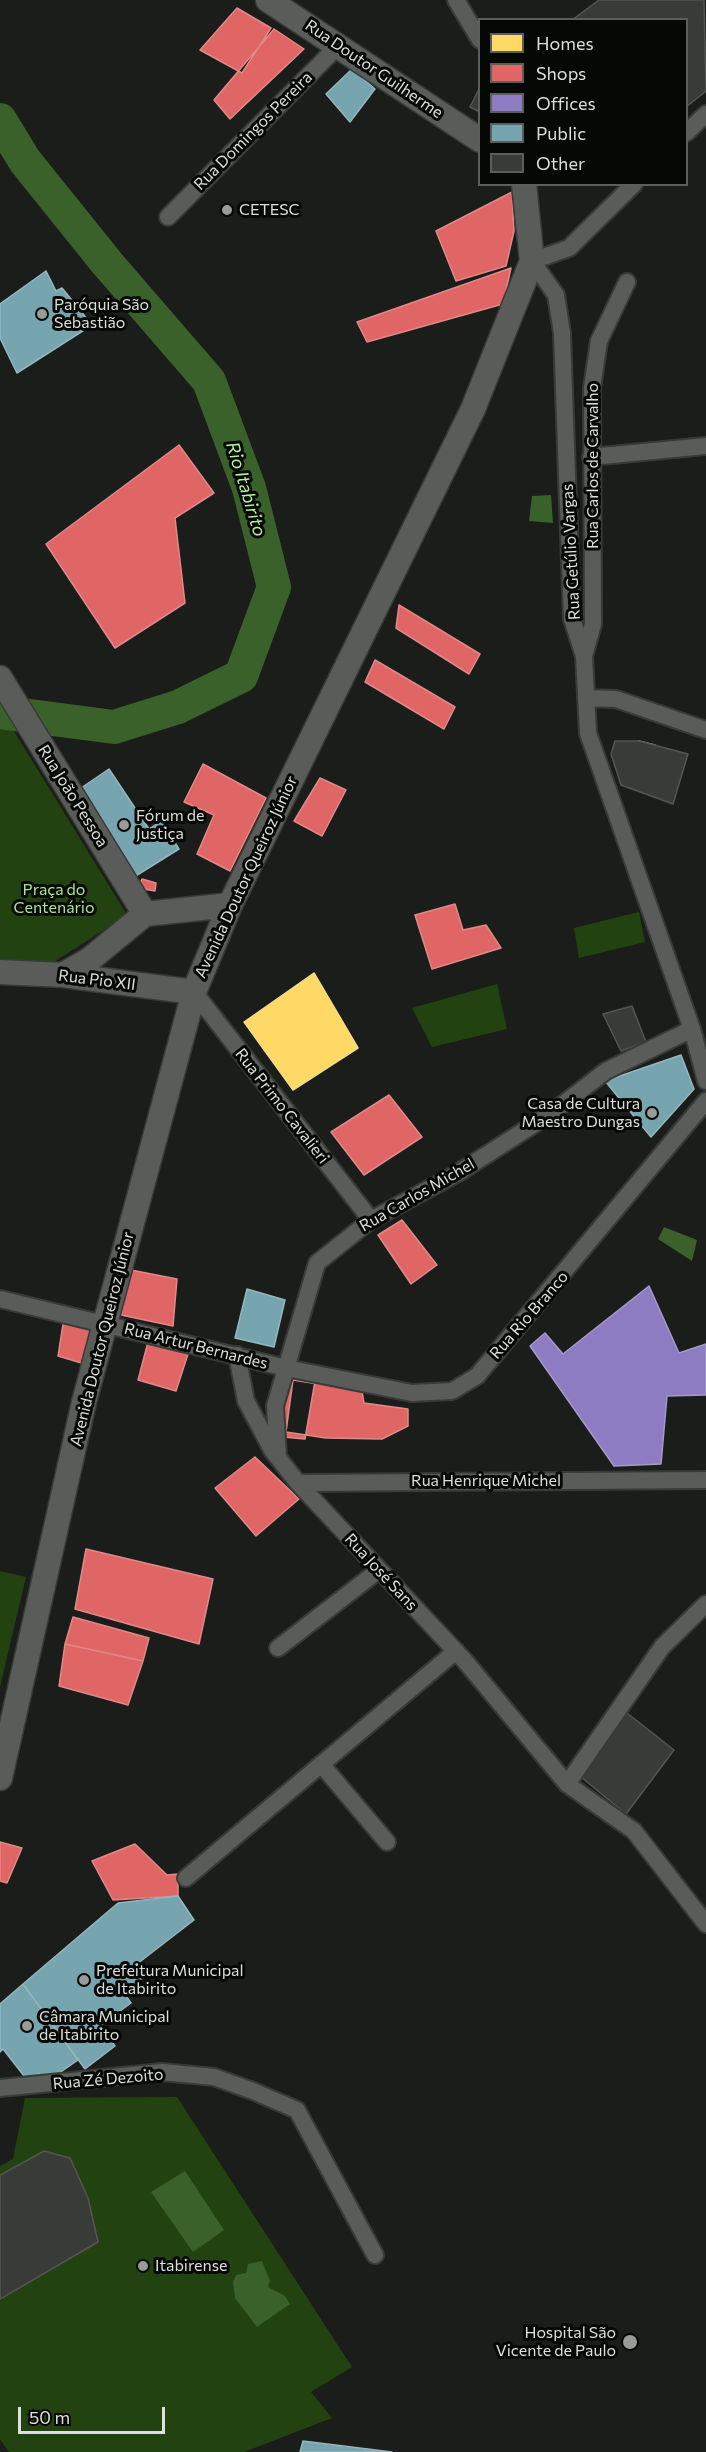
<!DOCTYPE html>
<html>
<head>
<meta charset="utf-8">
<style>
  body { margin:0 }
  #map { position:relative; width:706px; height:2452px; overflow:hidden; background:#1b1d1a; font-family:Commissioner,sans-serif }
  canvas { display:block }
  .legend { position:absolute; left:478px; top:18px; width:210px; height:168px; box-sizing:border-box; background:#060806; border:2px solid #5c5e5b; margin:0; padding:8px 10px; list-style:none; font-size:18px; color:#dcdfdb }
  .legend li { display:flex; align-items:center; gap:12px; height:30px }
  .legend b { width:30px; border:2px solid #5c5e5b }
  .scale { position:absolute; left:18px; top:2407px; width:147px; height:27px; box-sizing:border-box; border:3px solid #dcdfdb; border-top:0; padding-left:8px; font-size:18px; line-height:21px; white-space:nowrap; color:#dcdfdb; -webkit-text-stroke:4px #060806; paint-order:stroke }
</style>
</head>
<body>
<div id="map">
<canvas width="706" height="2452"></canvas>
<ul class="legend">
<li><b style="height:16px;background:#ffd966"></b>Homes</li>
<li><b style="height:16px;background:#e06666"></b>Shops</li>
<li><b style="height:16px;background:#8e7cc3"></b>Offices</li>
<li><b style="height:16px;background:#76a5af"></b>Public</li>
<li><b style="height:16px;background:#393b38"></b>Other</li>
</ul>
<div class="scale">50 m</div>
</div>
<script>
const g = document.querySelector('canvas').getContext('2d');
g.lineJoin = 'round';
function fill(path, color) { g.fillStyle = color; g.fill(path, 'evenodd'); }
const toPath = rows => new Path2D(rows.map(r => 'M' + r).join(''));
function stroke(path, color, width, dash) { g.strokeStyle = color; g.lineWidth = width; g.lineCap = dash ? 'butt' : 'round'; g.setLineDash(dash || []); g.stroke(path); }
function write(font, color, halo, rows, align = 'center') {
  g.font = font + ' Commissioner,sans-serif'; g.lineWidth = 6; g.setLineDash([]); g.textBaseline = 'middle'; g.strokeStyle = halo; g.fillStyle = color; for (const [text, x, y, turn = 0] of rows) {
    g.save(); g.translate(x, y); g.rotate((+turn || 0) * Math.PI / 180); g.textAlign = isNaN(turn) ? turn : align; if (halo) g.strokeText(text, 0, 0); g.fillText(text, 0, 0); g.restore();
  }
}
fill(toPath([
  [0,727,12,728,127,915,54,962,0,959],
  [639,912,645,942,579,958,574,928],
  [497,984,507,1029,432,1047,412,1008],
  [0,1571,26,1577,0,1687],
  [177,2097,352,2367,311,2392,332,2418,244,2452,9,2452,0,2439,0,2166,13,2159,25,2098]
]), '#224310');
fill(toPath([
  [551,495,553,523,529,521,532,496],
  [664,1227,697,1240,692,1261,658,1239],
  [185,2171,224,2230,193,2252,151,2192],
  [262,2261,270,2281,268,2287,285,2296,290,2304,257,2327,235,2298,233,2282,236,2275,246,2273,248,2264]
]), '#3a6129');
const homes = toPath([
  [314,973,358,1048,293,1090,244,1022,314,973]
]);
fill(homes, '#ffd966');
stroke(homes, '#f4db89', 1.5);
const shops = toPath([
  [237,8,271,28,242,73,200,50,237,8],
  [274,29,304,49,230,119,214,100,274,29],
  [512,192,514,231,506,266,456,281,436,231,512,192],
  [511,268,503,304,367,342,357,322,511,268],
  [179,445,214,493,175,518,185,603,115,648,46,544,179,445],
  [399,605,480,654,469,674,396,628,399,605],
  [375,660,455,707,444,729,365,682,375,660],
  [639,741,655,745,650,763,636,758,639,741],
  [203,764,266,798,230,871,197,854,214,815,184,802,203,764],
  [320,778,346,790,322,836,294,821,320,778],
  [142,879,156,883,155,891,138,888,142,879],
  [455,904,463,930,486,925,501,948,432,969,415,915,455,904],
  [389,1095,422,1137,364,1175,331,1132,389,1095],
  [402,1220,437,1265,411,1284,378,1235,402,1220],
  [131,1270,177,1279,173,1326,121,1315,131,1270],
  [63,1324,98,1332,88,1365,58,1356,63,1324],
  [148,1342,189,1351,176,1391,138,1380,148,1342],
  [290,1377,315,1381,305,1439,283,1437,279,1405,290,1377],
  [293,1380,362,1391,364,1403,408,1409,408,1426,382,1439,326,1438,286,1432,293,1380],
  [255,1457,299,1499,256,1536,215,1488,255,1457],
  [86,1549,213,1579,199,1644,75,1609,86,1549],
  [73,1617,149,1638,143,1661,65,1644,73,1617],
  [65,1644,143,1661,128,1705,59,1686,65,1644],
  [0,1842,22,1848,7,1883,0,1881,0,1842],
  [135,1844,167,1875,178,1874,178,1896,113,1900,92,1861,135,1844]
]);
fill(shops, '#e06666');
stroke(shops, '#df8a89', 1.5);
const offices = toPath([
  [649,1286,679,1353,706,1344,706,1395,667,1396,661,1464,614,1466,530,1346,545,1333,563,1354,649,1286]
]);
fill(offices, '#8e7cc3');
stroke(offices, '#a59aca', 1.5);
const public = toPath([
  [352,69,375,89,350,122,326,94,352,69],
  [46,271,56,291,62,288,92,325,17,373,0,338,0,304,46,271],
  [109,769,149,829,161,821,179,849,134,877,78,790,109,769],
  [681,1055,694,1089,651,1137,605,1081,681,1055],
  [247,1289,285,1300,274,1347,235,1338,247,1289],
  [178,1896,194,1920,137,1964,146,1975,124,1993,131,2003,101,2025,115,2046,85,2069,23,1984,118,1903,178,1896],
  [23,1984,78,2060,45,2083,39,2074,28,2081,3,2049,0,2052,0,2004,23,1984],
  [303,2441,392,2452,300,2452,303,2441]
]);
fill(public, '#76a5af');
stroke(public, '#95b6bc', 1.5);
stroke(toPath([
  [0,120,25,161,107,263,209,381,249,488,274,587,241,676,178,707,114,727,0,712]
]), '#3a6129', 34);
const building = toPath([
  [599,0,704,0,706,91,686,107,686,20,572,20,599,0],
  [480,87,480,112,470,107,480,87],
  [615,741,639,741,688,754,673,804,621,785,611,754,615,741],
  [632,1006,646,1042,621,1051,603,1014,632,1006],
  [627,1713,674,1750,626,1814,581,1777,627,1713],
  [44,2151,70,2158,88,2198,98,2242,0,2299,0,2175,44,2151]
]);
fill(building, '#393b38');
stroke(building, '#545653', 1.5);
const minor = toPath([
  [456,0,480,40],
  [686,133,706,114],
  [634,184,569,248,532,261,556,295,562,333,572,619,584,656,588,733,692,1029,706,1081],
  [168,217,339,45],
  [591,457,706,446],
  [584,656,593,624,592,388,599,341,627,282],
  [586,698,616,699,706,730],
  [194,992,371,1220],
  [0,1299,286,1368,412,1393,452,1391,477,1376,706,1101],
  [237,1355,246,1401,272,1450,298,1483,706,1480],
  [278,1457,275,1406,317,1263,371,1220,458,1173,550,1114,606,1071,692,1029],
  [298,1483,465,1661,567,1784,634,1831,706,1924],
  [278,1648,379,1570],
  [321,1764,387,1842],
  [567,1784,662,1647,706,1604],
  [186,1878,456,1651],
  [0,2088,162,2072,214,2077,253,2091,297,2110,375,2255]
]);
const secondary = toPath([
  [268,0,480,140],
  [0,678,145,914],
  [145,914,230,905],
  [0,972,63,975,194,992],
  [63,975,89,960,145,914],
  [0,1778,84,1402,194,992,230,905,473,409,532,261,524,184]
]);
stroke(minor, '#383a38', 20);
stroke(secondary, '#383a38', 27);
stroke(minor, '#5a5c59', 16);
stroke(secondary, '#5a5c59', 24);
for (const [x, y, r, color] of [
  [227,210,6,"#989b97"],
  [42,314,6,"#989b97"],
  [124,825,6,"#989b97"],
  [652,1113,6,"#989b97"],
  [84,1980,6,"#989b97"],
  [27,2026,6,"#989b97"],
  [143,2266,6,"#989b97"],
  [630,2342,8,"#989b97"]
]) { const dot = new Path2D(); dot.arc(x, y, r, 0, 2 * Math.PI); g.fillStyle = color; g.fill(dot); stroke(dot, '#060806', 2); }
write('16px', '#dcdfdb', '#060806', [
  ["Rua Doutor Guilherme",374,69,34],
  ["Rua Domingos Pereira",253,131,-45],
  ["Rua Carlos de Carvalho",593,466,-90],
  ["Rua Getúlio Vargas",571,552,-93],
  ["Rua João Pessoa",73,796,58],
  ["Avenida Doutor Queiroz Júnior",246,877,-65],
  ["Rua Pio XII",97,980,7],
  ["Rua Primo Cavalieri",282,1106,52],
  ["Rua Carlos Michel",417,1195,-30],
  ["Rua Rio Branco",529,1315,-49],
  ["Avenida Doutor Queiroz Júnior",102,1339,-76],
  ["Rua Artur Bernardes",196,1346,14],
  ["Rua Henrique Michel",486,1481],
  ["Rua José Sans",381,1572,47],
  ["Rua Zé Dezoito",108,2079,-5]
]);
write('16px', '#dcdfdb', '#060806', [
  ["CETESC",239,210],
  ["Paróquia São",54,305],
  ["Sebastião",54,323],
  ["Fórum de",136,816],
  ["Justiça",136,834],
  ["Casa de Cultura",640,1104,"right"],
  ["Maestro Dungas",640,1122,"right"],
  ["Prefeitura Municipal",96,1971],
  ["de Itabirito",96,1989],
  ["Câmara Municipal",39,2017],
  ["de Itabirito",39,2035],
  ["Itabirense",155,2266],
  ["Hospital São",616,2333,"right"],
  ["Vicente de Paulo",616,2351,"right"]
], 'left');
write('16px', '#a7e68d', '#060806', [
  ["Praça do",54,890],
  ["Centenário",54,908]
]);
write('italic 18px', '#b3f299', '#060806', [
  ["Rio Itabirito",246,489,73]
]);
</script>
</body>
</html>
